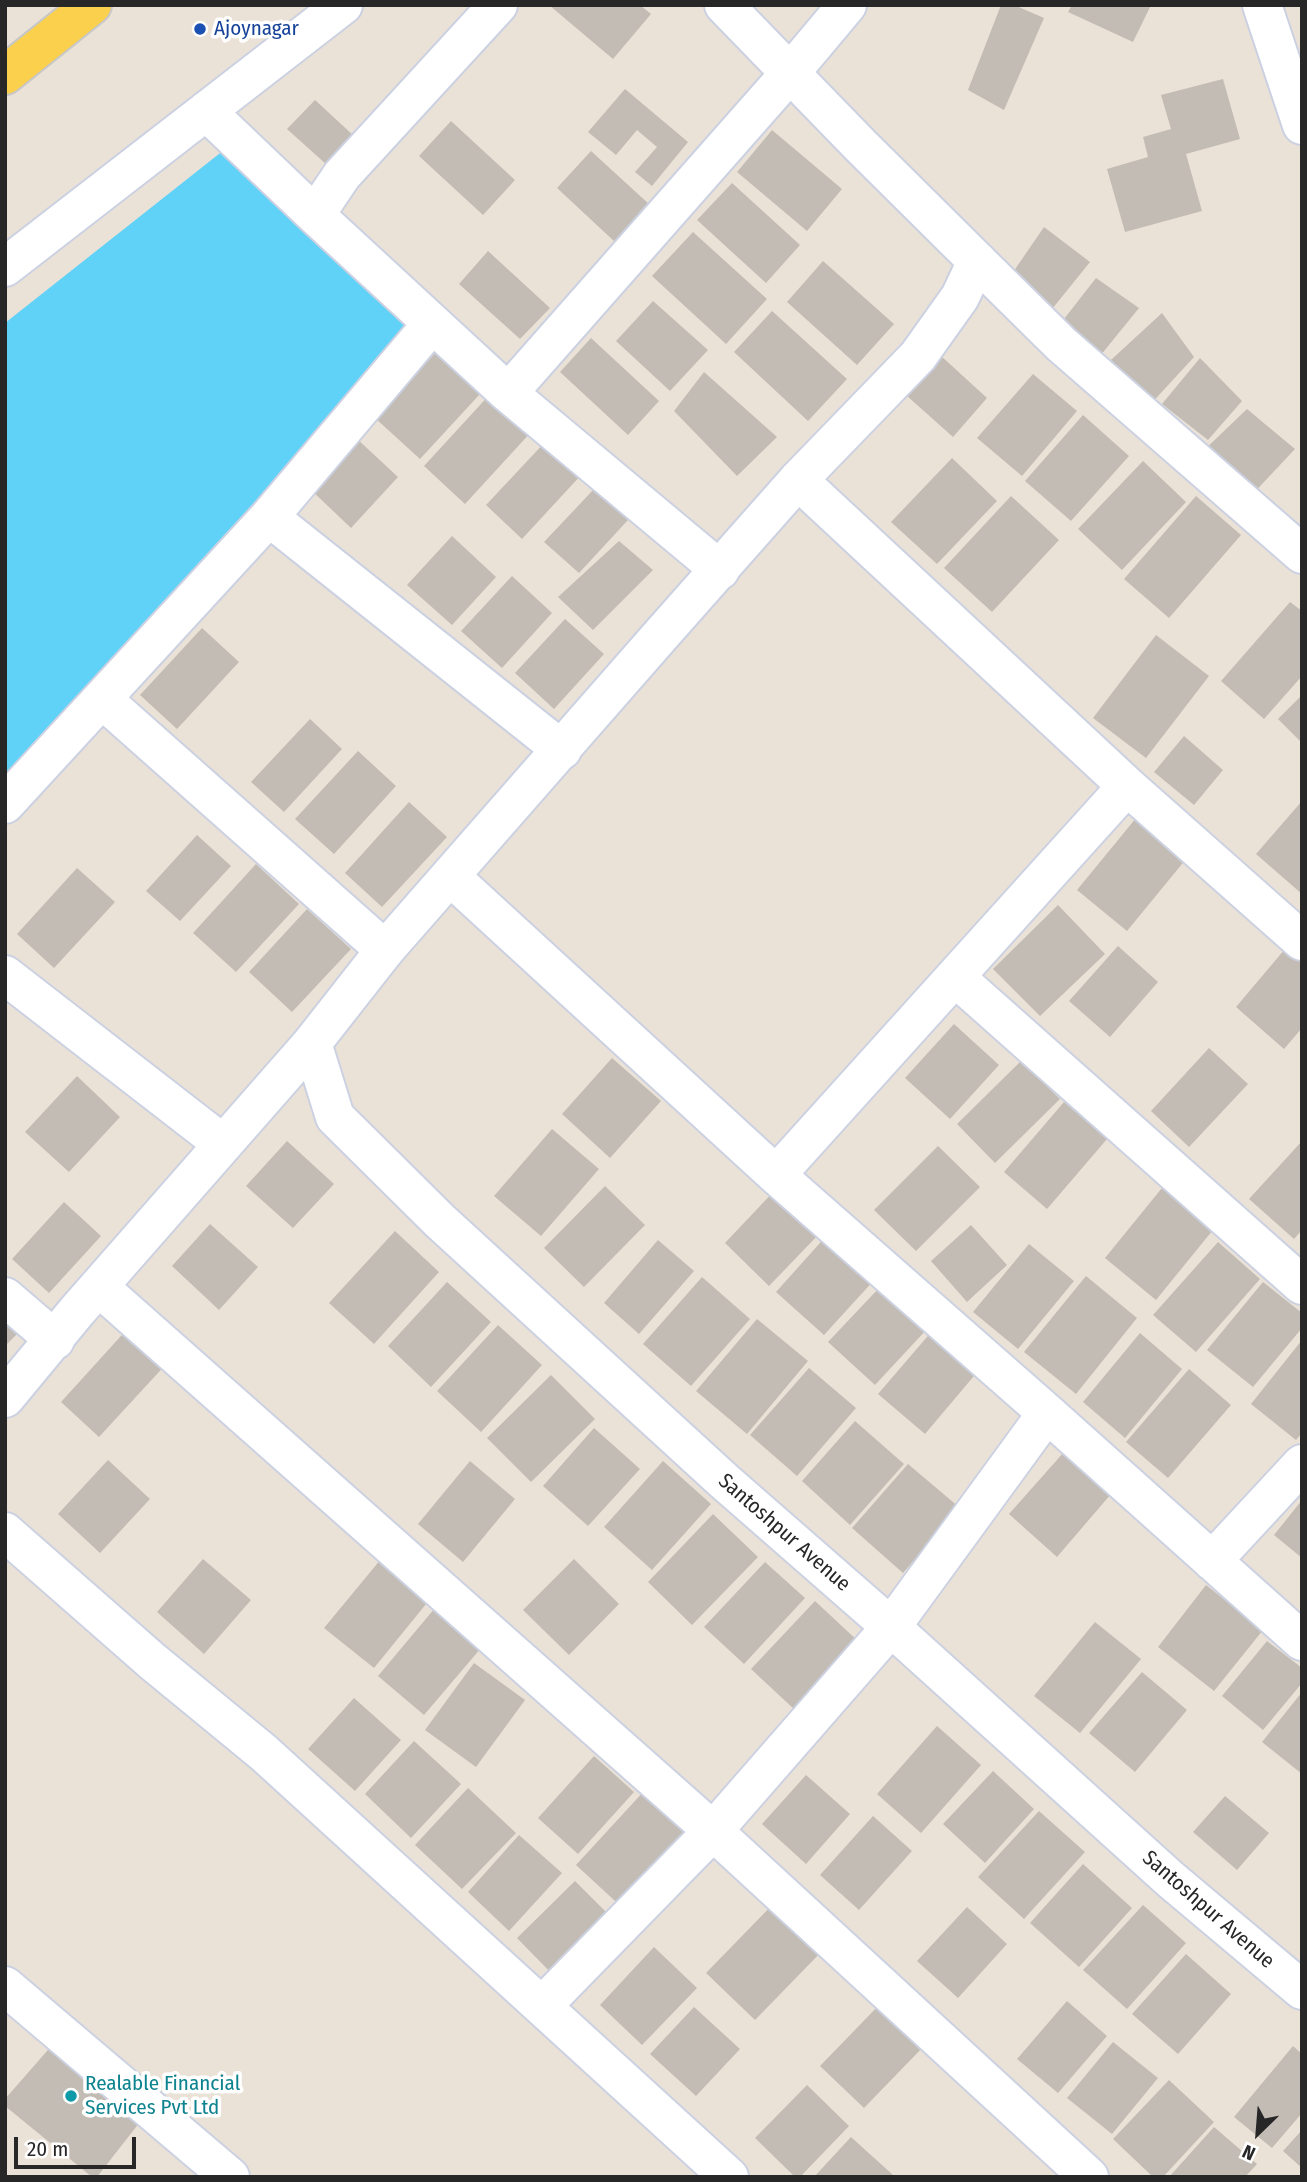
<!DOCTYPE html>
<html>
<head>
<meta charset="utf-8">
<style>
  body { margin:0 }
  #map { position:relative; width:1307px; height:2182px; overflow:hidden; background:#ebe2d7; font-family:"Fira Sans Condensed",sans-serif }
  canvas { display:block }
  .frame { position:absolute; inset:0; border:7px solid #272727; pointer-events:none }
  .north { position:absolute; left:1223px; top:2098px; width:70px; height:70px; -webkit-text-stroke:5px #fff; paint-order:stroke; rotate:205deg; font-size:19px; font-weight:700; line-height:28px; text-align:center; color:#272727 }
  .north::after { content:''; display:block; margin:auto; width:24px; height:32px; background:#272727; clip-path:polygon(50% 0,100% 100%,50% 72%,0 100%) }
  .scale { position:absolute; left:14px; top:2137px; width:122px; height:32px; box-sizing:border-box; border:4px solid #272727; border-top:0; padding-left:9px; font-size:21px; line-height:24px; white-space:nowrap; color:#272727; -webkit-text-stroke:5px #fff; paint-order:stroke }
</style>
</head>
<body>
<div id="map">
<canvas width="1307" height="2182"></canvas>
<div class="frame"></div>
<div class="north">N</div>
<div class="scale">20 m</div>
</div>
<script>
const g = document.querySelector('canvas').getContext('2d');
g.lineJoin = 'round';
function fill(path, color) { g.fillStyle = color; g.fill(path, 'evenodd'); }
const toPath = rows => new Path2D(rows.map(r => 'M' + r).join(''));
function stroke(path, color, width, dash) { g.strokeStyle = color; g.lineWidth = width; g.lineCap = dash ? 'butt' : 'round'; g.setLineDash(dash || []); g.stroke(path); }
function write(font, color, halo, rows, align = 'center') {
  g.font = font + ' "Fira Sans Condensed",sans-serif'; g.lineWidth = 7; g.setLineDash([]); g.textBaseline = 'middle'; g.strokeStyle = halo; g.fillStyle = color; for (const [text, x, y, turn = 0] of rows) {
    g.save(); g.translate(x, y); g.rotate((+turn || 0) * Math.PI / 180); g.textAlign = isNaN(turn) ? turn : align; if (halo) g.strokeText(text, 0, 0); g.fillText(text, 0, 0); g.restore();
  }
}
fill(toPath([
  [248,131,417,326,5,804,5,323]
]), '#60d1f7');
fill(toPath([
  [549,5,640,5,651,14,613,59],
  [1001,5,1014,5,1044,18,1004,110,968,90],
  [1072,5,1151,5,1133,42,1068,12],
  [1223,79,1240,139,1186,154,1202,211,1125,232,1107,169,1148,157,1143,137,1171,129,1161,95],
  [625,89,688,142,652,186,635,172,657,147,637,130,616,155,588,132],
  [315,100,354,136,327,165,287,129],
  [451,121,515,180,483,215,419,156],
  [772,130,842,189,807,231,737,172],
  [591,151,650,205,615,242,557,188],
  [732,183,800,245,766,283,697,220],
  [1044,227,1090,262,1044,319,1007,281],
  [693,232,767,299,726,344,652,276],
  [488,251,550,308,520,339,459,284],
  [823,261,894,324,857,365,787,302],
  [1096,278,1139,308,1096,361,1057,328],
  [653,301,708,350,670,391,616,341],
  [772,311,847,379,808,421,734,352],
  [1162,313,1194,357,1147,408,1100,370],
  [591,338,659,401,628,435,560,372],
  [436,352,480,394,420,459,375,418],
  [940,355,987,398,953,437,906,395],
  [1200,358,1242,401,1208,440,1162,404],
  [704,372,777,437,737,476,674,411],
  [1033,374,1077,411,1022,476,977,438],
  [492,392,533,430,465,504,424,466],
  [1247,409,1295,449,1248,499,1199,455],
  [1083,415,1129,456,1071,521,1025,481],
  [355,437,398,477,351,528,309,488],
  [546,441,582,474,522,539,486,505],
  [952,458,997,501,937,564,891,522],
  [1143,461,1186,502,1122,570,1078,529],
  [594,489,628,520,579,573,544,542],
  [1011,496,1059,540,992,612,944,568],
  [1196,496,1241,535,1169,618,1124,579],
  [452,536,496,577,452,625,407,585],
  [619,541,653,570,593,630,558,597],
  [512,576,552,613,502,668,461,631],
  [1290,602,1302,611,1302,676,1264,719,1221,681],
  [565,619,604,654,554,709,515,673],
  [202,628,239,662,177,729,140,695],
  [1156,635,1209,676,1146,758,1093,718],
  [1302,695,1302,743,1278,719],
  [310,719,342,749,284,812,251,782],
  [1184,736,1223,770,1194,805,1154,772],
  [358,751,396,786,334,854,295,819],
  [1302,801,1302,894,1256,854],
  [409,802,447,837,382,907,345,873],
  [1141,812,1191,853,1127,931,1077,890],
  [197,835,231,866,180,921,146,891],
  [256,864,299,904,236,972,193,933],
  [77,868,115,902,54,968,17,934],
  [1058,905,1105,954,1040,1016,993,969],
  [307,909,351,949,292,1012,249,972],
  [1118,946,1158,982,1110,1037,1069,1001],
  [1285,949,1302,963,1302,1028,1284,1049,1236,1007],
  [954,1024,999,1065,950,1119,905,1078],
  [1209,1048,1248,1084,1189,1147,1151,1111],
  [612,1058,661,1101,610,1158,562,1114],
  [1021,1061,1060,1099,995,1163,957,1124],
  [77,1076,120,1117,69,1172,25,1132],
  [1064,1102,1107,1139,1047,1209,1004,1172],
  [552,1129,599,1169,541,1236,494,1196],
  [287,1141,334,1184,293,1228,246,1186],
  [1302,1141,1302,1230,1294,1239,1249,1199],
  [938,1146,980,1187,916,1251,874,1210],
  [1166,1183,1217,1225,1156,1300,1105,1258],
  [605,1186,645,1225,584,1287,544,1248],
  [777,1188,822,1231,769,1286,725,1243],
  [64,1202,101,1236,49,1293,12,1259],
  [210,1224,258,1267,219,1310,172,1266],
  [971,1225,1007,1265,967,1302,931,1261],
  [395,1231,439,1272,374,1344,329,1303],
  [828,1234,876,1278,824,1335,776,1292],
  [658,1240,694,1271,639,1334,604,1303],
  [1218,1242,1260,1279,1196,1352,1153,1315],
  [1029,1244,1074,1281,1018,1349,973,1312],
  [1086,1276,1137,1318,1076,1394,1024,1352],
  [702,1277,750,1319,691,1386,643,1344],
  [447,1282,491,1322,431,1387,388,1346],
  [1263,1282,1302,1313,1302,1328,1253,1387,1207,1350],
  [880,1287,927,1329,875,1385,828,1342],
  [757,1319,808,1361,747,1434,696,1391],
  [5,1323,17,1334,5,1346],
  [498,1325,542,1365,481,1432,437,1391],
  [130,1326,169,1361,99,1437,61,1402],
  [933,1330,979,1370,925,1434,878,1394],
  [1140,1333,1182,1369,1125,1438,1083,1402],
  [1302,1340,1302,1433,1296,1440,1251,1404],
  [809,1368,856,1408,797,1476,750,1435],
  [1189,1369,1231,1405,1168,1478,1126,1442],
  [551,1375,595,1419,531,1482,487,1438],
  [855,1421,904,1464,850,1525,802,1481],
  [594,1428,640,1469,588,1526,543,1486],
  [1064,1452,1111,1494,1057,1557,1009,1514],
  [108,1460,150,1499,100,1553,58,1514],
  [470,1461,515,1499,463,1562,418,1524],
  [663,1461,711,1504,652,1570,604,1527],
  [908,1464,960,1508,903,1573,852,1528],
  [1302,1500,1302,1558,1274,1535],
  [713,1514,758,1557,692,1625,648,1582],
  [386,1553,435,1593,374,1668,324,1628],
  [203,1559,251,1600,204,1654,157,1612],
  [574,1559,619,1604,569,1655,523,1610],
  [765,1562,805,1598,744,1664,704,1627],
  [1206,1585,1263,1630,1214,1691,1158,1647],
  [815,1601,860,1643,795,1710,751,1669],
  [440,1602,487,1641,424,1715,378,1676],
  [1095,1622,1141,1659,1080,1733,1034,1696],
  [1267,1641,1302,1668,1302,1683,1263,1730,1222,1696],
  [474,1663,525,1700,476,1767,425,1730],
  [1142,1672,1187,1710,1135,1772,1089,1733],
  [1302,1692,1302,1774,1262,1742],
  [354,1698,401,1740,355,1791,308,1749],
  [937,1726,981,1765,921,1833,877,1794],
  [414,1741,461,1784,411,1838,365,1794],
  [594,1756,634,1792,578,1854,538,1818],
  [993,1771,1034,1809,985,1863,943,1824],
  [806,1775,850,1814,806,1864,762,1824],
  [468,1788,516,1833,462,1889,415,1845],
  [645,1790,696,1837,627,1912,576,1865],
  [1225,1796,1269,1833,1237,1870,1193,1832],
  [1039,1811,1085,1852,1024,1919,978,1877],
  [873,1816,912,1851,859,1910,820,1875],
  [519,1835,562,1873,509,1931,468,1892],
  [1083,1864,1132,1908,1079,1967,1030,1923],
  [575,1881,615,1921,557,1979,517,1938],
  [778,1899,827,1946,755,2020,706,1973],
  [1143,1905,1186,1943,1127,2009,1083,1970],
  [967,1907,1007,1944,958,1998,917,1961],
  [654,1947,697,1988,642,2045,600,2005],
  [1186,1954,1231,1994,1178,2054,1132,2014],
  [1067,2001,1107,2036,1058,2093,1017,2059],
  [882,2002,926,2044,864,2108,820,2066],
  [694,2007,740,2049,696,2096,650,2054],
  [1113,2042,1158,2078,1112,2134,1067,2098],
  [54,2043,143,2118,97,2177,92,2177,5,2106,5,2099],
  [1293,2046,1302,2054,1302,2113,1272,2148,1234,2117],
  [1169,2080,1214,2122,1163,2177,1153,2177,1113,2139],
  [807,2085,849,2126,800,2177,795,2177,755,2138],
  [1214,2127,1257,2164,1245,2177,1169,2177],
  [1302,2130,1302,2168,1283,2151],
  [851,2137,893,2175,891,2177,814,2177]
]), '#c2bcb4');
const street = toPath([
  [498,5,342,175,315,215,508,393,720,570],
  [1262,5,1302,125],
  [206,111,315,215],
  [977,261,1061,344,1302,554],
  [5,267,343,5],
  [508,393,790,73,847,5],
  [798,480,1127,786,1302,941],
  [269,517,562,750],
  [102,699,385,950],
  [5,804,269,517,432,324],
  [451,877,776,1175,1127,786],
  [5,975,223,1144],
  [955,977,1302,1285],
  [776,1175,1047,1413,1302,1641],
  [99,1287,713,1831,1089,2177],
  [5,1297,55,1340],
  [5,1398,77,1311,312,1043],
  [5,1532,152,1661,264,1753,729,2177],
  [1212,1561,1302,1464],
  [5,1986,230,2177],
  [543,2005,713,1831,891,1627,1047,1413]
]);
const secondary = toPath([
  [724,5,861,146,977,261,960,297,918,356,798,480,660,636,385,950,312,1043,335,1117,440,1221,724,1481,891,1627,1170,1879,1302,1990]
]);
const primary = toPath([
  [5,75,92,5]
]);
stroke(street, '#ccd1e2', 42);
stroke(secondary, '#ccd1e2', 42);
stroke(primary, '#c7c7c7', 42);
stroke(street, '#fff', 38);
stroke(secondary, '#fff', 38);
stroke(primary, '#fbd04c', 38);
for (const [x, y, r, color] of [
  [200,29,7,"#1a4fb4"],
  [71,2096,7,"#0f9aa8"]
]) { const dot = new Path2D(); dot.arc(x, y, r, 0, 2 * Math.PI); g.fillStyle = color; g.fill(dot); stroke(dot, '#fff', 2.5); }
write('21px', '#164399', '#fff', [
  ["Ajoynagar",214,29]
], 'left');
write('21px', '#272727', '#fff', [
  ["Santoshpur Avenue",784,1533,41],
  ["Santoshpur Avenue",1208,1910,41]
]);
write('21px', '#0d838f', '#fff', [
  ["Realable Financial",85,2084],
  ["Services Pvt Ltd",85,2108]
], 'left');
</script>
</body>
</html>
